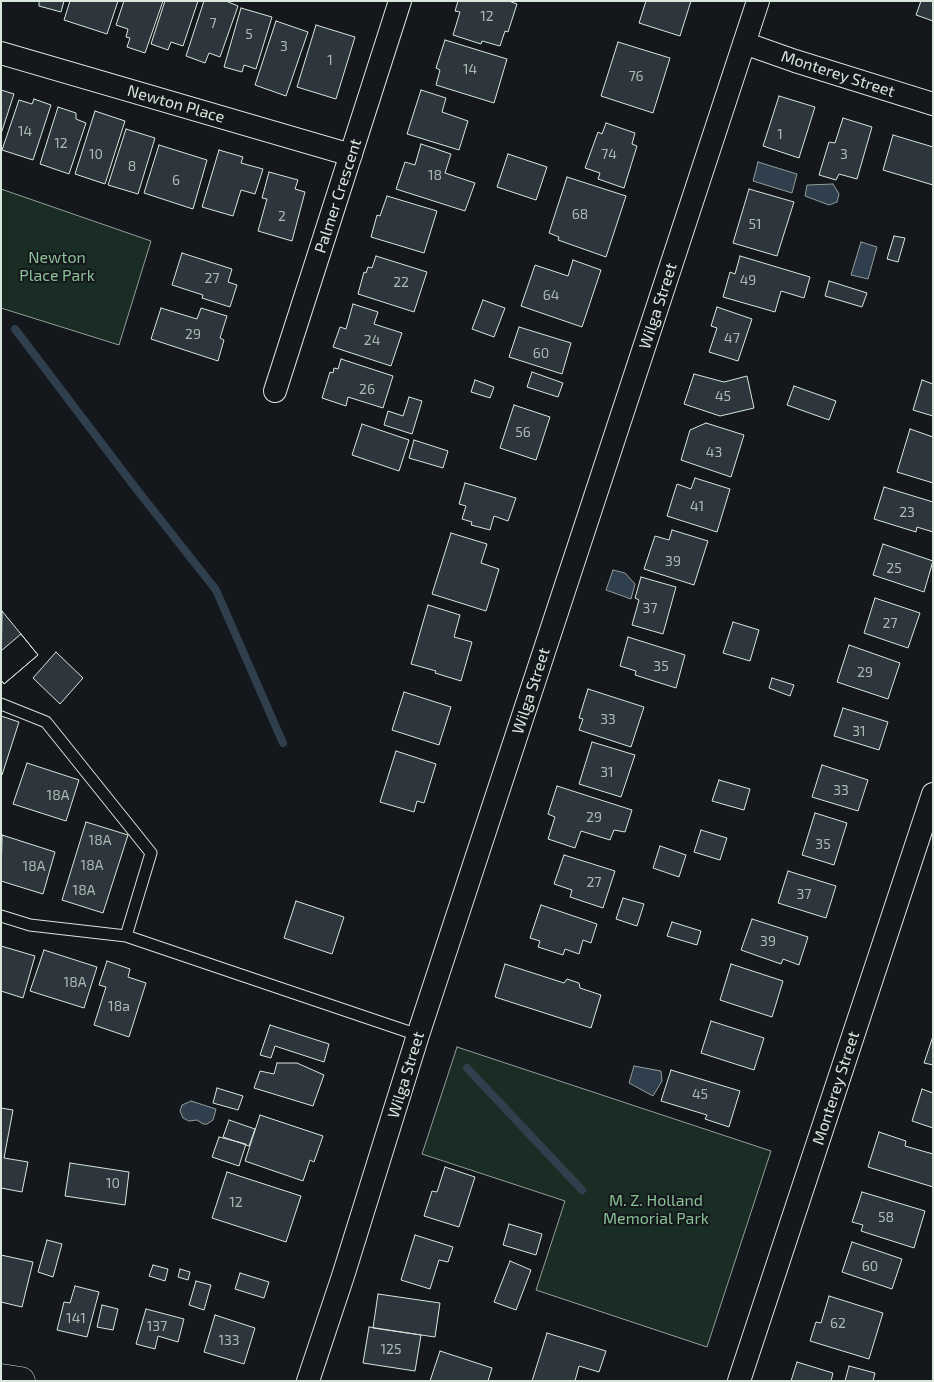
<!DOCTYPE html>
<html>
<head>
<meta charset="utf-8">
<style>
  body { margin:0 }
  #map { position:relative; width:934px; height:1382px; overflow:hidden; background:#14181c; font-family:"Exo 2",sans-serif }
  canvas { display:block }
  .frame { position:absolute; inset:0; border:2px solid #d8e6dc; pointer-events:none }
</style>
</head>
<body>
<div id="map">
<canvas width="934" height="1382"></canvas>
<div class="frame"></div>
</div>
<script>
const g = document.querySelector('canvas').getContext('2d');
g.lineJoin = 'round';
function fill(path, color) { g.fillStyle = color; g.fill(path, 'evenodd'); }
const toPath = rows => new Path2D(rows.map(r => 'M' + r).join(''));
function stroke(path, color, width, dash) { g.strokeStyle = color; g.lineWidth = width; g.lineCap = dash ? 'butt' : 'round'; g.setLineDash(dash || []); g.stroke(path); }
function write(font, color, halo, rows, align = 'center') {
  g.font = font + ' "Exo 2",sans-serif'; g.lineWidth = 4; g.setLineDash([]); g.textBaseline = 'middle'; g.strokeStyle = halo; g.fillStyle = color; for (const [text, x, y, turn = 0] of rows) {
    g.save(); g.translate(x, y); g.rotate((+turn || 0) * Math.PI / 180); g.textAlign = isNaN(turn) ? turn : align; if (halo) g.strokeText(text, 0, 0); g.fillText(text, 0, 0); g.restore();
  }
}
const green = toPath([
  [1,189,151,241,119,345,1,308,1,189],
  [457,1047,771,1151,707,1347,536,1290,565,1201,422,1154,457,1047]
]);
fill(green, '#1a2d24');
stroke(green, '#939e99', 1);
const water = toPath([
  [758,162,797,174,792,193,753,181,758,162],
  [833,184,839,194,837,202,829,205,805,196,807,185,833,184],
  [861,242,877,247,868,279,851,275,861,242],
  [613,570,625,573,635,584,631,599,606,590,613,570],
  [634,1066,661,1071,662,1081,653,1096,629,1083,634,1066],
  [191,1101,216,1109,213,1120,207,1124,203,1124,197,1120,189,1121,183,1118,180,1111,182,1105,191,1101]
]);
fill(water, '#2f3f4d');
stroke(water, '#939e99', 1);
stroke(toPath([
  [15,329,134,486,216,590,283,743],
  [467,1068,582,1190]
]), '#2f3f4d', 8);
const building = toPath([
  [39,1,64,1,61,12,39,6,39,1],
  [70,1,118,1,107,34,64,20,70,1],
  [124,1,163,1,145,53,127,47,130,38,126,37,128,29,116,25,124,1],
  [165,1,198,1,183,46,171,42,168,50,151,44,165,1],
  [204,1,226,1,238,6,220,57,209,53,205,63,186,56,204,1],
  [458,1,509,1,517,4,508,32,505,31,500,46,482,41,481,44,453,35,460,12,455,11,458,1],
  [646,1,691,1,680,36,639,23,646,1],
  [921,1,933,1,933,21,916,15,921,1],
  [241,8,272,17,256,69,244,65,242,72,224,67,241,8],
  [276,21,308,32,286,96,255,85,276,21],
  [316,25,355,37,336,99,297,87,316,25],
  [445,40,507,59,494,103,436,85,440,70,436,68,445,40],
  [618,42,670,58,653,113,601,96,618,42],
  [1,90,14,94,1,134,1,90],
  [421,90,446,98,442,112,468,121,459,150,407,134,421,90],
  [779,96,815,107,799,158,763,146,779,96],
  [34,99,51,105,33,160,2,150,19,100,32,104,34,99],
  [58,107,76,113,76,119,86,123,69,174,40,164,58,107],
  [95,111,125,121,105,184,75,174,95,111],
  [843,118,872,127,857,179,839,174,836,180,819,175,829,142,835,143,843,118],
  [606,123,635,133,632,144,637,146,624,188,598,179,600,173,585,168,598,132,602,134,606,123],
  [126,129,155,138,138,194,108,185,126,129],
  [893,135,933,147,933,185,883,170,893,135],
  [421,144,451,154,445,173,475,183,465,211,396,189,405,162,415,165,421,144],
  [159,145,207,160,193,209,144,193,159,145],
  [219,150,243,157,241,163,263,169,255,194,241,190,233,216,202,207,219,150],
  [508,154,547,167,536,200,497,187,508,154],
  [269,172,298,180,295,189,305,192,292,241,258,231,267,199,262,198,269,172],
  [567,177,626,196,606,257,558,240,559,237,549,233,567,177],
  [749,189,794,202,777,256,733,243,749,189],
  [387,196,437,211,424,253,371,237,377,215,380,216,387,196],
  [894,236,905,238,898,262,887,259,894,236],
  [182,253,232,269,228,282,237,285,230,307,202,298,203,295,172,285,182,253],
  [376,256,427,272,414,312,358,294,364,272,366,273,368,267,372,268,376,256],
  [740,256,810,277,804,298,781,291,775,312,723,297,730,272,735,274,740,256],
  [573,260,601,270,582,327,521,306,535,265,568,276,573,260],
  [829,281,867,293,862,307,825,296,829,281],
  [483,300,505,308,494,337,472,329,483,300],
  [353,304,378,312,374,324,402,333,391,366,333,347,340,327,346,329,353,304],
  [717,307,752,319,738,361,709,352,717,328,711,326,717,307],
  [161,308,197,319,201,308,227,316,220,338,224,340,218,361,151,339,161,308],
  [519,327,571,343,562,374,509,357,519,327],
  [341,359,393,376,383,408,348,397,346,406,322,398,330,372,333,373,334,368,338,369,341,359],
  [532,372,563,383,558,397,527,387,532,372],
  [694,374,724,382,747,376,754,408,720,416,684,404,694,374],
  [475,380,494,387,490,398,471,392,475,380],
  [922,380,933,384,933,416,913,410,922,380],
  [794,386,836,401,829,420,787,405,794,386],
  [409,397,422,401,412,434,384,425,388,411,403,416,409,397],
  [514,405,550,417,536,460,500,448,514,405],
  [706,423,744,435,731,477,681,460,690,430,706,423],
  [362,424,409,440,399,471,352,455,362,424],
  [910,429,933,437,933,483,897,472,910,429],
  [414,440,448,451,443,468,409,458,414,440],
  [695,478,730,489,717,532,667,516,677,484,691,489,695,478],
  [465,483,516,498,508,521,494,516,490,530,471,525,472,522,462,519,466,506,459,504,465,483],
  [884,487,933,502,933,532,917,527,916,532,874,519,884,487],
  [672,530,708,541,694,585,644,569,655,536,669,540,672,530],
  [451,533,487,544,481,563,499,569,486,611,432,594,451,533],
  [883,544,933,561,924,592,873,575,883,544],
  [641,577,676,587,663,634,632,625,639,600,635,598,641,577],
  [875,598,920,613,908,648,864,633,875,598],
  [428,605,460,615,454,637,472,642,461,681,435,673,436,671,411,664,428,605],
  [2,611,38,655,4,684,1,680,2,611],
  [733,622,759,630,750,661,723,653,733,622],
  [21,634,38,655,4,684,1,680,1,651,21,634],
  [628,637,685,655,676,688,635,675,636,671,620,666,628,637],
  [849,645,900,663,888,699,837,682,849,645],
  [56,652,83,678,60,704,33,678,56,652],
  [772,678,794,685,790,696,769,688,772,678],
  [588,689,644,707,631,747,579,730,583,719,579,718,588,689],
  [404,692,451,707,439,745,392,730,404,692],
  [843,708,888,722,879,750,834,736,843,708],
  [1,716,19,722,2,775,1,775,1,716],
  [592,742,635,755,621,797,579,784,592,742],
  [396,751,436,764,424,803,417,801,414,812,380,802,396,751],
  [27,763,79,780,66,821,13,804,27,763],
  [822,765,868,780,858,811,812,797,822,765],
  [719,780,750,789,744,810,712,801,719,780],
  [557,786,632,810,625,832,614,830,610,840,581,831,575,848,548,839,555,817,548,814,557,786],
  [815,813,847,823,834,865,802,855,815,813],
  [86,822,128,835,103,913,62,900,86,822],
  [701,830,727,838,720,860,694,852,701,830],
  [2,835,55,852,43,894,1,881,2,835],
  [660,846,686,855,679,877,653,868,660,846],
  [564,855,615,871,603,908,570,897,572,890,554,884,564,855],
  [788,871,836,886,826,918,778,903,788,871],
  [623,898,644,904,637,926,616,919,623,898],
  [296,901,344,917,332,954,284,938,296,901],
  [541,905,597,924,591,943,583,940,579,954,565,949,563,955,538,947,540,941,530,938,541,905],
  [752,919,808,937,799,965,783,959,781,964,741,950,752,919],
  [672,922,701,931,697,945,667,936,672,922],
  [1,946,35,956,23,998,1,991,1,946],
  [44,950,97,967,84,1008,30,991,44,950],
  [107,961,130,969,128,977,146,983,129,1037,94,1025,106,987,99,985,107,961],
  [505,964,564,983,567,979,579,983,580,988,601,995,591,1028,495,997,505,964],
  [731,964,783,981,772,1017,720,1000,731,964],
  [711,1021,764,1038,754,1070,701,1053,711,1021],
  [270,1025,329,1044,324,1062,275,1046,271,1058,260,1055,270,1025],
  [933,1036,933,1065,924,1063,933,1036],
  [277,1063,297,1063,324,1075,313,1106,254,1088,260,1071,274,1074,277,1063],
  [671,1070,740,1091,729,1127,705,1119,707,1115,661,1101,671,1070],
  [217,1088,243,1096,238,1110,213,1103,217,1088],
  [922,1089,933,1093,933,1128,912,1121,922,1089],
  [1,1108,13,1110,4,1158,28,1162,22,1192,1,1188,1,1108],
  [260,1115,323,1136,314,1162,310,1160,303,1181,245,1161,260,1115],
  [229,1120,255,1129,249,1146,223,1137,229,1120],
  [879,1132,906,1141,905,1146,933,1154,933,1187,868,1167,879,1132],
  [219,1137,246,1144,239,1166,212,1157,219,1137],
  [70,1163,129,1172,125,1205,65,1196,70,1163],
  [445,1167,475,1177,459,1227,424,1216,432,1191,437,1192,445,1167],
  [227,1172,301,1196,286,1242,212,1218,227,1172],
  [862,1192,925,1211,914,1248,861,1231,863,1225,852,1222,862,1192],
  [509,1224,542,1234,536,1255,503,1245,509,1224],
  [415,1235,453,1247,448,1262,439,1260,430,1289,401,1280,415,1235],
  [47,1240,62,1244,53,1277,38,1272,47,1240],
  [852,1242,902,1259,892,1289,842,1272,852,1242],
  [1,1255,33,1262,22,1307,1,1302,1,1255],
  [510,1261,531,1270,516,1310,494,1302,510,1261],
  [153,1265,168,1269,165,1281,149,1276,153,1265],
  [180,1269,190,1272,188,1280,178,1277,180,1269],
  [240,1273,269,1282,264,1298,235,1289,240,1273],
  [196,1281,211,1285,204,1310,189,1305,196,1281],
  [75,1286,99,1292,87,1337,57,1330,64,1302,70,1303,75,1286],
  [378,1294,440,1303,435,1337,373,1328,378,1294],
  [829,1296,883,1313,869,1359,810,1341,816,1322,821,1323,829,1296],
  [102,1305,118,1309,113,1330,97,1327,102,1305],
  [146,1309,184,1319,178,1342,158,1336,155,1349,136,1344,146,1309],
  [215,1315,255,1328,244,1364,204,1352,215,1315],
  [369,1327,421,1335,415,1371,363,1363,369,1327],
  [547,1333,606,1351,599,1372,579,1366,575,1381,532,1381,547,1333],
  [440,1351,492,1368,488,1381,430,1381,440,1351],
  [797,1362,833,1373,831,1381,791,1381,797,1362],
  [849,1366,875,1373,873,1381,845,1381,849,1366]
]);
fill(building, '#2c363c');
stroke(building, '#d8e6dc', 1);
const service = toPath([
  [1,704,46,722,151,853,126,936],
  [1,916,30,925,126,936,418,1035]
]);
const minor = toPath([
  [744,43,795,61,933,104],
  [1,53,351,155],
  [275,391,400,1],
  [308,1381,343,1276,418,1035,758,1],
  [739,1381,933,794]
]);
const secondary = toPath([
  [1,1378,21,1381]
]);
stroke(service, '#d8e6dc', 13);
stroke(minor, '#d8e6dc', 24);
stroke(secondary, '#d8e6dc', 29);
stroke(service, '#14181c', 11);
stroke(minor, '#14181c', 22);
stroke(secondary, '#14181c', 28);
write('14px', '#adbab4', null, [
  ["12",487,16],
  ["7",213,23],
  ["5",249,34],
  ["3",284,46],
  ["1",330,60],
  ["14",470,69],
  ["76",636,76],
  ["14",25,131],
  ["1",780,134],
  ["12",61,143],
  ["10",96,154],
  ["74",609,154],
  ["3",844,154],
  ["8",132,166],
  ["18",435,175],
  ["6",176,180],
  ["68",580,214],
  ["2",282,216],
  ["51",755,224],
  ["27",212,278],
  ["49",748,280],
  ["22",401,282],
  ["64",551,295],
  ["29",193,334],
  ["47",732,338],
  ["24",372,340],
  ["60",541,353],
  ["26",367,389],
  ["45",723,396],
  ["56",523,432],
  ["43",714,452],
  ["41",697,506],
  ["23",907,512],
  ["39",673,561],
  ["25",894,568],
  ["37",650,608],
  ["27",890,623],
  ["35",661,666],
  ["29",865,672],
  ["33",608,719],
  ["31",859,731],
  ["31",607,772],
  ["33",841,790],
  ["18A",58,795],
  ["29",594,817],
  ["18A",100,840],
  ["35",823,844],
  ["18A",92,865],
  ["18A",34,866],
  ["27",594,882],
  ["18A",84,890],
  ["37",804,894],
  ["39",768,941],
  ["18A",75,982],
  ["18a",119,1006],
  ["45",700,1094],
  ["10",113,1183],
  ["12",236,1202],
  ["58",886,1217],
  ["60",870,1266],
  ["141",76,1318],
  ["62",838,1323],
  ["137",157,1326],
  ["133",229,1340],
  ["125",391,1349]
]);
write('16px', '#d8e6dc', '#14181c', [
  ["Monterey Street",838,74,18],
  ["Newton Place",176,104,16],
  ["Palmer Crescent",338,196,-72],
  ["Wilga Street",658,306,-72],
  ["Wilga Street",531,691,-72],
  ["Wilga Street",406,1075,-73],
  ["Monterey Street",836,1088,-72]
]);
write('16px', '#8ac095', '#14181c', [
  ["Newton",57,258],
  ["Place Park",57,276],
  ["M. Z. Holland",656,1201],
  ["Memorial Park",656,1219]
]);
</script>
</body>
</html>
